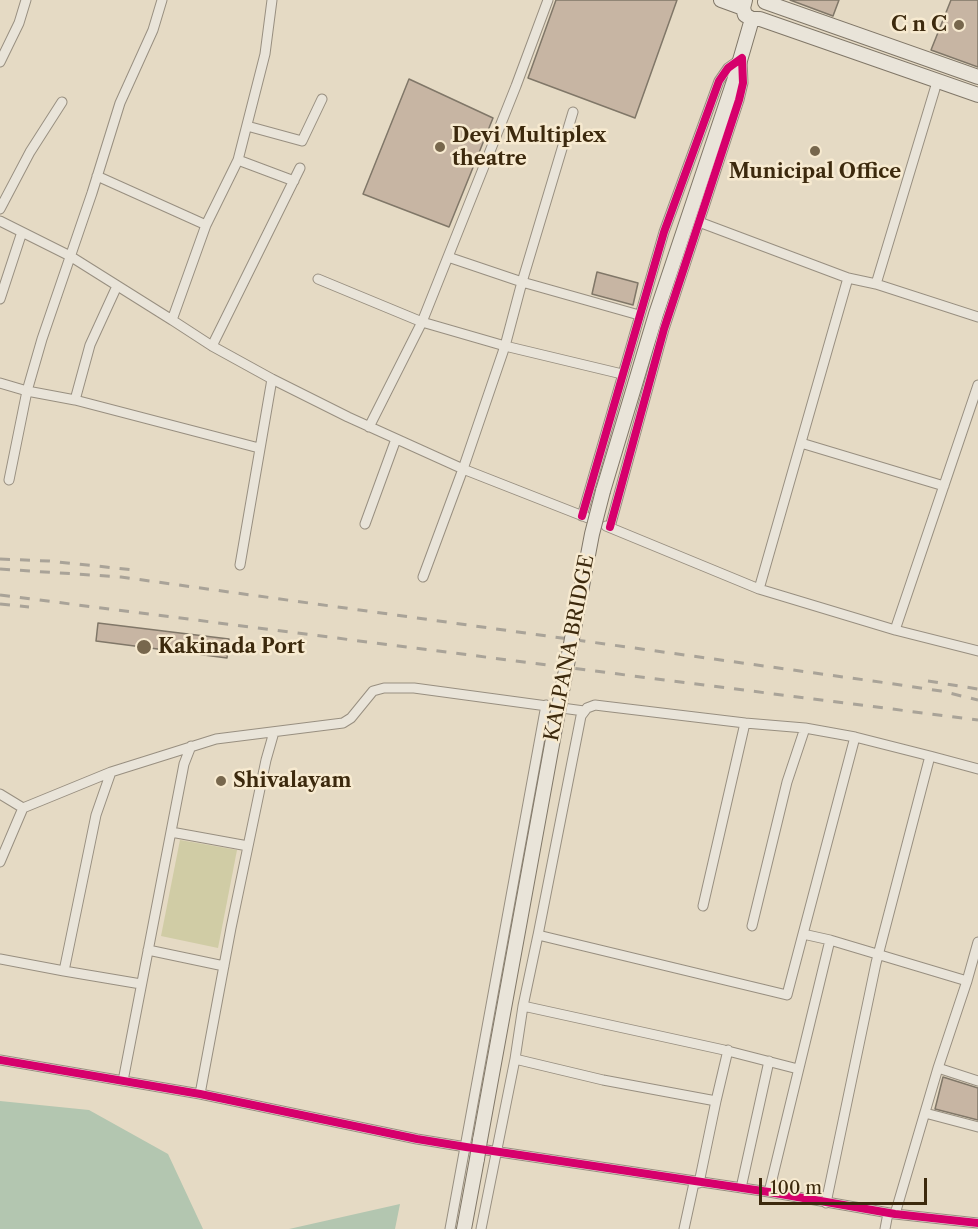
<!DOCTYPE html>
<html>
<head>
<meta charset="utf-8">
<style>
  body { margin:0 }
  #map { position:relative; width:978px; height:1229px; overflow:hidden; background:#e5dac4; font-family:"Libre Caslon Text",serif }
  canvas { display:block }
  .scale { position:absolute; left:759px; top:1178px; width:168px; height:27px; box-sizing:border-box; border:3px solid #3c290d; border-top:0; padding-left:8px; font-size:18px; line-height:21px; white-space:nowrap; color:#3c290d; -webkit-text-stroke:4px #f7ead0; paint-order:stroke }
</style>
</head>
<body>
<div id="map">
<canvas width="978" height="1229"></canvas>
<div class="scale">100 m</div>
</div>
<script>
const g = document.querySelector('canvas').getContext('2d');
g.lineJoin = 'round';
function fill(path, color) { g.fillStyle = color; g.fill(path, 'evenodd'); }
const toPath = rows => new Path2D(rows.map(r => 'M' + r).join(''));
function stroke(path, color, width, dash) { g.strokeStyle = color; g.lineWidth = width; g.lineCap = dash ? 'butt' : 'round'; g.setLineDash(dash || []); g.stroke(path); }
function write(font, color, halo, rows, align = 'center') {
  g.font = font + ' "Libre Caslon Text",serif'; g.lineWidth = 5; g.setLineDash([]); g.textBaseline = 'middle'; g.strokeStyle = halo; g.fillStyle = color; for (const [text, x, y, turn = 0] of rows) {
    g.save(); g.translate(x, y); g.rotate((+turn || 0) * Math.PI / 180); g.textAlign = isNaN(turn) ? turn : align; if (halo) g.strokeText(text, 0, 0); g.fillText(text, 0, 0); g.restore();
  }
}
fill(toPath([
  [180,840,237,850,218,948,161,936]
]), '#d0cca5');
fill(toPath([
  [0,1101,89,1110,168,1154,203,1229,0,1229],
  [400,1204,395,1229,289,1229]
]), '#b3c6b0');
const building = toPath([
  [556,0,677,0,635,118,528,78,556,0],
  [790,0,839,0,833,16,790,0],
  [951,0,978,0,978,67,931,50,951,0],
  [409,79,493,118,449,227,363,194,409,79],
  [597,272,638,283,633,305,592,294,597,272],
  [98,623,229,639,227,658,96,641,98,623],
  [943,1077,978,1088,978,1120,935,1109,943,1077]
]);
fill(building, '#c7b5a3');
stroke(building, '#807768', 1.5);
const street = toPath([
  [272,0,265,54,238,160,206,225,172,320,212,346,272,379,348,417,463,469,423,577],
  [548,0,516,86,422,322,505,346,622,374],
  [0,62,19,23,26,0],
  [573,112,522,282,505,346,463,469,588,518],
  [247,126,302,141,322,99],
  [238,160,294,181],
  [97,176,206,225],
  [0,209,30,152,62,102],
  [0,221,70,256,172,320],
  [699,222,848,278],
  [448,257,522,282,639,315],
  [318,279,422,322,369,427],
  [876,284,937,82],
  [117,286,90,345,75,400,259,448],
  [0,299,22,232],
  [978,317,876,284,848,278,759,589,895,630,978,651],
  [212,346,300,168],
  [0,383,27,391,9,480],
  [75,400,27,391,42,339,92,193,120,103,153,30,162,0],
  [801,443,944,486],
  [582,516,664,232,719,81,728,68,742,58,743,83,739,100,664,329,610,527],
  [365,524,396,439],
  [606,526,759,589],
  [240,565,272,379],
  [895,630,978,385],
  [0,794,23,808],
  [171,832,248,846],
  [0,862,23,808,111,772,216,739,343,723,351,718,373,691,384,688,414,688,584,711],
  [703,906,745,723,805,728],
  [752,926,787,782,805,728,855,737],
  [538,935,581,716,587,708,595,705,603,706,745,723],
  [830,940,803,934,855,737,930,756],
  [148,950,224,966],
  [0,959,64,971,96,815,111,772],
  [64,971,141,984],
  [523,1006,538,935,787,995,803,934],
  [515,1059,603,1080,716,1101,728,1050],
  [0,1060,200,1094,417,1139,466,1147,769,1192,895,1214,978,1223],
  [938,1068,978,1081],
  [123,1081,184,764,191,746],
  [200,1094,231,928,266,760,274,732],
  [925,1113,978,1127],
  [699,1183,716,1101],
  [741,1188,769,1061],
  [769,1192,830,940,967,981,978,942],
  [826,1203,876,963,930,756,978,769],
  [895,1214,938,1068,967,981],
  [450,1229,546,705],
  [481,1229,515,1059,523,1006,724,1050,798,1069],
  [684,1229,694,1183],
  [885,1229,888,1213]
]);
const secondary = toPath([
  [721,0,743,8],
  [745,0,743,8,745,15,752,19,758,19],
  [765,2,978,77],
  [760,19,978,95],
  [603,491,656,314,734,81,752,19],
  [480,1140,557,717],
  [464,1229,477,1159]
]);
stroke(street, '#988f80', 11);
stroke(secondary, '#807768', 16);
stroke(street, '#e9e4d9', 9);
stroke(secondary, '#e9e4d9', 14);
stroke(toPath([
  [0,559,49,561,134,570],
  [0,569,121,577,887,683,941,691,978,700],
  [0,595,978,720],
  [0,604,29,607],
  [928,681,978,689]
]), '#a9a398', 3, [10, 10]);
const secondaryBridge = toPath([
  [557,717,592,534,603,491],
  [477,1159,480,1140]
]);
stroke(secondaryBridge, '#807768', 16, []);
stroke(secondaryBridge, '#e9e4d9', 14);
stroke(toPath([
  [582,516,664,232,719,81,728,68,742,58,743,83,739,100,664,329,610,527],
  [0,1060,200,1094,417,1139,466,1147,769,1192,895,1214,978,1223]
]), '#d6006c', 8);
for (const [x, y, r, color] of [
  [959,25,6,"#77674d"],
  [440,147,6,"#77674d"],
  [815,151,6,"#77674d"],
  [144,647,8,"#77674d"],
  [221,781,6,"#77674d"]
]) { const dot = new Path2D(); dot.arc(x, y, r, 0, 2 * Math.PI); g.fillStyle = color; g.fill(dot); stroke(dot, '#f7ead0', 2); }
write('bold 20px', '#3c290d', '#f7ead0', [
  ["C n C",947,25,"right"],
  ["Devi Multiplex",452,136],
  ["theatre",452,159],
  ["Municipal Office",815,172,"center"],
  ["Kakinada Port",158,647],
  ["Shivalayam",233,781]
], 'left');
write('20px', '#3c290d', '#f7ead0', [
  ["KALPANA BRIDGE",570,648,-79]
]);
</script>
</body>
</html>
